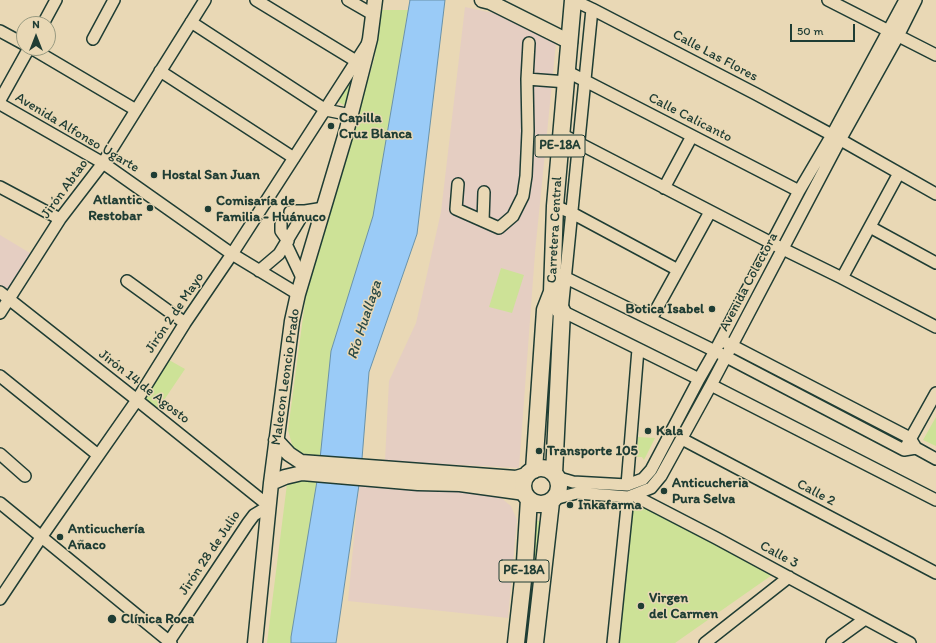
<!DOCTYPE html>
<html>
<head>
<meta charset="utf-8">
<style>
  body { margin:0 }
  #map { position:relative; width:936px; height:643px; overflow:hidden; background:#e9d8b5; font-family:Itim,sans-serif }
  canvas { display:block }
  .north { position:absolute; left:16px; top:16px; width:40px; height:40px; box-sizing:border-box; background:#e9d8b5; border:1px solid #989a81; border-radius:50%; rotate:0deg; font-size:11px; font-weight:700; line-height:16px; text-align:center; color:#1f3d34 }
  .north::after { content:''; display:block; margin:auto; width:14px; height:18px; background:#1f3d34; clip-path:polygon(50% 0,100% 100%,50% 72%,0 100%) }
  .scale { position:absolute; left:790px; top:24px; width:65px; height:18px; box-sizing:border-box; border:2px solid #1f3d34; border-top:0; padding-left:5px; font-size:12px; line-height:14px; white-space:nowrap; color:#1f3d34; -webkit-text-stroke:3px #e9d8b5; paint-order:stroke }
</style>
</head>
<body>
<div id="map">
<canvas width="936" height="643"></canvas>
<div class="north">N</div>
<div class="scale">50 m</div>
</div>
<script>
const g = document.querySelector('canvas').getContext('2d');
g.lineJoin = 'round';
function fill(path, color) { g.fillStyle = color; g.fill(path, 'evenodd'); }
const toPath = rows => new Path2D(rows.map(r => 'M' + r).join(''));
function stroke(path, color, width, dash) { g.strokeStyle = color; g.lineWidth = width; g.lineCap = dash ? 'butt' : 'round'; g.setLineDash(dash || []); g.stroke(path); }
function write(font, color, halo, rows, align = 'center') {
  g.font = font + ' Itim,sans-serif'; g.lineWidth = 3; g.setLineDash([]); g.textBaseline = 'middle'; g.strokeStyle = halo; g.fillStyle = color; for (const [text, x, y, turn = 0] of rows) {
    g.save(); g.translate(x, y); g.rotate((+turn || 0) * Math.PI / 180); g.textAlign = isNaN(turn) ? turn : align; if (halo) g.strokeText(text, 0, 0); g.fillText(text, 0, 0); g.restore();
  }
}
fill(toPath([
  [465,7,498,14,556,43,535,253,519,468,385,461,389,381,416,323,441,212],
  [0,235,35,256,12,290,5,292,0,288],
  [359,485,430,489,474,490,495,493,511,506,517,520,508,618,348,601]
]), '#e5cec2');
fill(toPath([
  [380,10,408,10,373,216,331,351,321,456,294,452,288,430,306,294,375,56],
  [356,70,347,107,337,101],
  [501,268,524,275,512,313,489,307],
  [169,360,185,369,158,409,146,400,146,393],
  [936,417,936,446,923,440],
  [638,437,655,438,644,460,642,457,637,457],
  [299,477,318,478,291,637,291,643,267,643,287,484],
  [632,500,772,575,675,643,618,643],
  [535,520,542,522,530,643,523,643]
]), '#cde297');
const water = toPath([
  [410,0,445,0,417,234,369,372,361,471,336,643,291,643,291,637,319,469,331,351,373,216,410,0]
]);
fill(water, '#9acbf7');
stroke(water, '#6992a9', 1);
const minor = toPath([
  [256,0,356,61],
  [348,0,374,15],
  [573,0,592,9,756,94,832,135,936,194],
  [828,0,936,55],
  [191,22,326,110,351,115],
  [43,24,56,0],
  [0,31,24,44],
  [93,39,114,0],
  [31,48,136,110],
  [160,71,294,158],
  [568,72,799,191],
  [527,79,567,82],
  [0,100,29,48],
  [0,104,103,163,232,254,298,294],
  [561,134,783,249,842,278,936,327],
  [458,184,456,209,499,228,513,216,523,196,526,176,528,131,527,79,529,43],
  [0,187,60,219],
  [664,188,692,136],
  [555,206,572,213,678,270],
  [290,212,295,211,305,211],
  [483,221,484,192],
  [281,224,281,231,288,241],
  [870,227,936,263],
  [286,244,303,280],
  [259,271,279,254,305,211,324,208],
  [552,271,715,351,904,450,916,448],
  [842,278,899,173],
  [127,281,185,323],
  [0,292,137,400,269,506,254,515,248,523,168,643],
  [557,311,562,311,699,379],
  [562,311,592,9],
  [0,313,60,219,103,163,205,0],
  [651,319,710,212],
  [725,342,910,438,916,448,936,459],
  [0,376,98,455],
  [711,385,936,500],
  [682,439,936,573],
  [907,445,936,393],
  [0,454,25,476],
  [556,477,573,482,627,485,643,479,651,470,699,379,715,351,799,191,832,135,905,0],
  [627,485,638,349],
  [633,495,716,538,910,643],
  [554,499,577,493,628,497,651,488,661,476,711,385,840,140,898,36,916,0],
  [0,503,171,643],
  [0,599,42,536,137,400,185,323,232,254,366,46],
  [613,643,628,497],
  [705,643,789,577],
  [832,643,865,619]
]);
const major = toPath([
  [482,0,490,2,570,42],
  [276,440,289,454,301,462,516,478,529,474],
  [271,483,285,477,302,473,418,483,460,484,525,493],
  [255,643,271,483,292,321,298,294,346,133,370,39,375,0]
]);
const highway = toPath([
  [552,292,562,311,554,474],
  '523 486a18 18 0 1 1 36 0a18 18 0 1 1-36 0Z',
  [534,470,545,310,552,292,555,206,573,0],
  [516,643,525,562,529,499],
  [535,643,551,502]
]);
stroke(minor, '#1f3d34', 14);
stroke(major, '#1f3d34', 17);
stroke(highway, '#1f3d34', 19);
stroke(minor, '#e9d8b5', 11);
stroke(major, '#e9d8b5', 14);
stroke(highway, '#e9d8b5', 16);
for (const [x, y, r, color] of [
  [331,126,4,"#1f3d34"],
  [154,175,4,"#1f3d34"],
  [150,208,4,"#1f3d34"],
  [208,209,4,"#1f3d34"],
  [712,309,4,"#1f3d34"],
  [648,431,4,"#1f3d34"],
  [539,451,4,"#1f3d34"],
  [664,491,4,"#1f3d34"],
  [570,505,4,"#1f3d34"],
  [60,537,4,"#1f3d34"],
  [641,606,4,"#1f3d34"],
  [112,619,5,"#1f3d34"]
]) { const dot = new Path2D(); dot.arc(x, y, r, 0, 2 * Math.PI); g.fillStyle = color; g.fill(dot); stroke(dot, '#e9d8b5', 1.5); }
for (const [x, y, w] of [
  [560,146,50],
  [524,571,50]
]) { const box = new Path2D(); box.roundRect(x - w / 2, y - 11, w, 22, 3); g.fillStyle = '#e9d8b5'; g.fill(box); stroke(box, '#1f3d34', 1); }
write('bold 13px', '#1f3d34', null, [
  ["PE-18A",560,146],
  ["PE-18A",524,571]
]);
write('14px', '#1f3d34', '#e9d8b5', [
  ["Calle Las Flores",715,56,28],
  ["Calle Calicanto",690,118,27],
  ["Avenida Alfonso Ugarte",77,133,31],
  ["Jirón Abtao",65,189,-54],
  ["Carretera Central",555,230,-87],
  ["Avenida Colectora",749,282,-62],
  ["Jirón 2 de Mayo",175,313,-56],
  ["Malecon Leoncio Prado",286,377,-82],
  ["Jirón 14 de Agosto",144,387,38],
  ["Calle 2",816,493,28],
  ["Jirón 28 de Julio",210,553,-56],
  ["Calle 3",779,555,28]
]);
write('bold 14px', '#1f3d34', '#e9d8b5', [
  ["Capilla",339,118],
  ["Cruz Blanca",339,134],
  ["Hostal San Juan",162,175],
  ["Atlantic",142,200,"right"],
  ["Restobar",142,216,"right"],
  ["Comisaría de",216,201],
  ["Familia - Huánuco",216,217],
  ["Botica Isabel",704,309,"right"],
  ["Kala",656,431],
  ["Transporte 105",547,451],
  ["Anticucheria",672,483],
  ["Pura Selva",672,499],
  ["Inkafarma",578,505],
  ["Anticuchería",68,529],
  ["Añaco",68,545],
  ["Virgen",649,598],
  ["del Carmen",649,614],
  ["Clínica Roca",121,619]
], 'left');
write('italic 15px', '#2b4b48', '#e9d8b5', [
  ["Río Huallaga",365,320,-72]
]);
</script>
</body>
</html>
